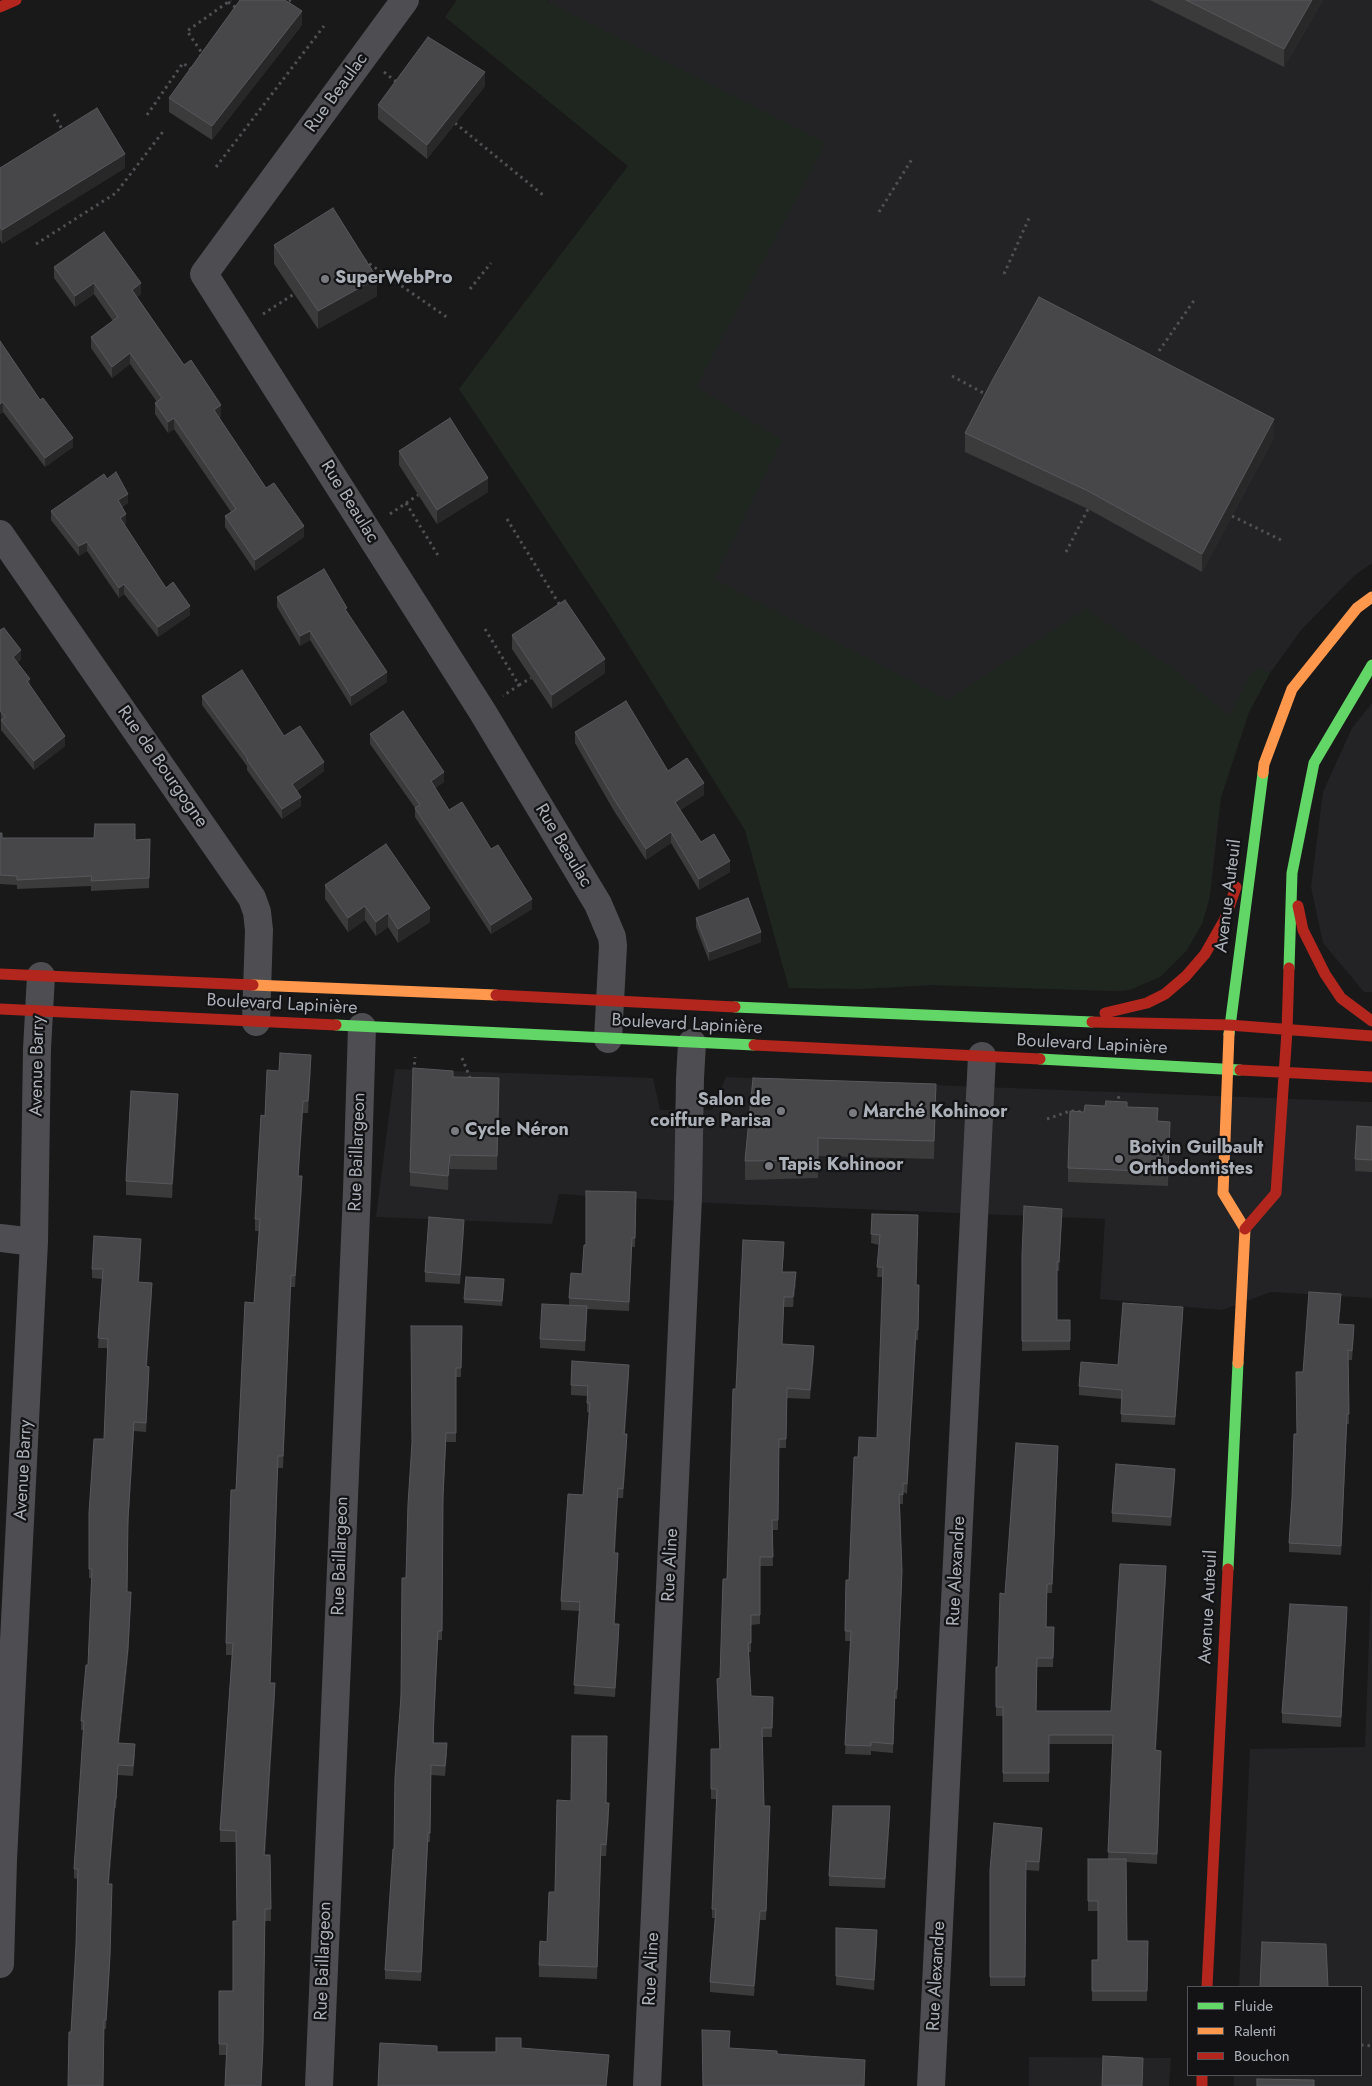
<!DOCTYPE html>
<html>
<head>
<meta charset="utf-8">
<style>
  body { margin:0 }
  #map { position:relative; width:1372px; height:2086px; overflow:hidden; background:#191919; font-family:Jost,sans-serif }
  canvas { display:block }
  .legend { position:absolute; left:1187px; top:1986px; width:175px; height:90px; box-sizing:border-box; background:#131315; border:1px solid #505257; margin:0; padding:6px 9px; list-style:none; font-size:15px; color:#acb0b9 }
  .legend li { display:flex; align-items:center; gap:10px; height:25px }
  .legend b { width:25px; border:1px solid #505257 }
</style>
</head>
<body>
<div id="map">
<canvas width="1372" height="2086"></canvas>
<ul class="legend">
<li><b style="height:6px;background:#63d668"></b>Fluide</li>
<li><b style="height:6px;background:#ff974d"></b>Ralenti</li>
<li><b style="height:6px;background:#b3261e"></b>Bouchon</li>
</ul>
</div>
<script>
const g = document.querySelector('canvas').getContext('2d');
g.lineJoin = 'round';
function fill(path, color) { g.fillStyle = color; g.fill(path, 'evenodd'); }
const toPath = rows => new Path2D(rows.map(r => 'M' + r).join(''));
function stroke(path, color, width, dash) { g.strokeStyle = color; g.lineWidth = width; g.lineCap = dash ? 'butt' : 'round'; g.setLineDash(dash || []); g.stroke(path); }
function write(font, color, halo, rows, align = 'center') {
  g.font = font + ' Jost,sans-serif'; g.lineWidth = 4.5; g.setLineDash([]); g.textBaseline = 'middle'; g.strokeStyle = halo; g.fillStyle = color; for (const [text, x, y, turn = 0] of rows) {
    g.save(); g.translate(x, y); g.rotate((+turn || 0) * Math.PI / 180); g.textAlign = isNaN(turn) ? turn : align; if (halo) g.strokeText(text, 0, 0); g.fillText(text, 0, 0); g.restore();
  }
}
fill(toPath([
  [548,0,1372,0,1372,563,1354,576,1302,629,1270,673,1249,712,1221,797,1210,896,1202,924,1186,951,1160,977,1129,990,1115,991,931,985,862,989,789,988,745,830,606,609,459,389,628,166],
  [1372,703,1372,992,1364,992,1323,943,1311,887,1323,792,1352,728],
  [395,1069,653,1078,660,1110,712,1110,726,1077,1372,1102,1372,1298,1271,1292,1222,1310,1100,1299,1105,1219,710,1203,559,1194,552,1224,376,1217],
  [1372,1557,1372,2086,1234,2086,1234,2075,1361,2075,1361,1987,1239,1987,1250,1749,1365,1747],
  [1029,2057,1171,2058,1169,2086,1029,2086]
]), '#232325');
fill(toPath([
  [457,0,548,0,548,2,826,143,696,387,782,440,714,579,948,700,1086,609,1174,669,1229,716,1250,675,1256,669,1262,668,1270,673,1249,712,1221,797,1212,857,1210,896,1202,924,1186,951,1160,977,1129,990,1115,991,931,985,862,989,789,988,745,830,606,609,459,389,628,166,445,17]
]), '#1f2620');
stroke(toPath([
  [289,0,291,1],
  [228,2,238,9],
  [200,57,202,53,187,31,231,0],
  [384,72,399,84],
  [54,114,64,133],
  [147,115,183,63,193,71],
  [455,123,543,195],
  [216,167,324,26],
  [879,212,912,159],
  [36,244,116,193,165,129],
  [364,260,448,318],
  [1004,274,1030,216],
  [470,289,491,263],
  [263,314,294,294],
  [1159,351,1195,299],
  [952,376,989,396],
  [406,503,439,557],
  [390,514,418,495],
  [1232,516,1283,541],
  [507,519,561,607],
  [1066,552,1088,509],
  [485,629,519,685,503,696],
  [519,685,531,678],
  [462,1058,471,1080],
  [414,1071,415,1057],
  [1118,1105,1119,1092],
  [1047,1119,1070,1111,1087,1112],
  [1361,2045,1372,2046]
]), '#4f5053', 3, [2.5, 4]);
stroke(toPath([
  [405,0,204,274,482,711,598,904,612,937,613,946,608,1039],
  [0,534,252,898,257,912,259,930,256,1022],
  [0,1238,34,1242],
  [0,1964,3,1860,34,1242,37,1049,41,976],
  [319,2086,357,1191,362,1027],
  [647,2086,688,1197,690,1078,692,1043],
  [931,2086,982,1056]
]), '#4e4e52', 28);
stroke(toPath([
  [1289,968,1292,873,1314,763,1372,665],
  [735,1007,1092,1022],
  [336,1025,754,1045],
  [1229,1034,1263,773],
  [1040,1059,1240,1070],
  [1228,1569,1238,1363]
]), '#63d668', 11);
stroke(toPath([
  [1263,773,1264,764,1292,689,1357,608,1372,597],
  [253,985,496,995],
  [1229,1034,1223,1193,1245,1229,1238,1363]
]), '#ff974d', 11);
stroke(toPath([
  [0,7,16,0],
  [1298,906,1303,930,1325,974,1341,998,1372,1021],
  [0,974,253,985],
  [496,995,735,1007],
  [0,1009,336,1025],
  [1105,1013,1147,1003,1165,994,1186,976,1205,954,1225,919,1236,887],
  [1092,1022,1229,1025,1372,1036],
  [754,1045,1040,1059],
  [1240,1070,1372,1077],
  [1245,1229,1276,1193,1287,1031,1289,968],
  [1207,1987,1228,1569],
  [1202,2075,1202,2086]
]), '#b3261e', 11);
fill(toPath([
  [1150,0,1323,0,1284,67],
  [302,25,212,140,169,112,169,98],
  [485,86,427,159,378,119,378,105],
  [0,168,125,168,2,244,0,240],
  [274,245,377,296,318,329,274,264],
  [54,267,141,294,137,297,184,365,221,416,219,418,266,488,304,537,255,571,225,527,225,516,231,512,174,429,168,433,155,414,155,403,157,402,130,364,112,378,91,348,91,337,113,321,94,294,75,307,54,278],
  [0,341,40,400,73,447,45,467,3,412,0,414],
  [965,433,1274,437,1202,572,1088,509,965,452],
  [399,451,488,492,437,524,399,465],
  [128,503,122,507,126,524,124,525,166,588,190,615,158,637,124,594,119,598,87,551,79,556,51,520,51,511],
  [277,597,347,612,387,682,351,706,310,640,300,646,277,607],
  [0,630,21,659,17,663,30,687,65,746,34,770,1,730],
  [512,635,605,673,552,709,512,649],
  [202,696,284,736,324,771,297,791,301,806,282,819,247,770,247,766,202,705],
  [575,732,668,771,704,795,680,810,701,842,730,872,699,890,671,843,646,860,614,811,575,743],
  [370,734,444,782,435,788,449,810,491,849,532,909,491,934,415,817,415,808,370,744],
  [0,833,2,838,135,840,150,839,149,888,91,891,91,886,17,889,17,885,0,884],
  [325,885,430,922,398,943,388,927,376,936,365,920,348,932,325,899],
  [696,918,761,942,709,961,696,927],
  [311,1067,308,1113,303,1113,298,1176,302,1188,295,1287,291,1287,283,1468,278,1468,270,1683,275,1695,265,1855,270,1855,271,1921,265,1921,263,2055,261,2086,225,2086,227,2055,219,2055,219,1991,233,1991,237,1921,236,1842,220,1842,220,1830,232,1655,226,1655,226,1643,236,1490,254,1303,259,1231,255,1231,255,1219,265,1116,279,1071],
  [453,1077,499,1092,497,1170,450,1169,448,1190,410,1186,410,1172],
  [753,1078,936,1102,934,1159,818,1156,818,1178,745,1180,745,1161],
  [1127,1107,1158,1121,1170,1136,1168,1186,1068,1182,1068,1168,1084,1112],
  [178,1108,172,1198,126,1195,126,1181],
  [1372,1127,1372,1172,1355,1171,1355,1159],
  [636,1192,635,1247,632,1247,629,1311,587,1309,585,1351,540,1348,540,1339,569,1305,569,1298,582,1274,586,1245],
  [872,1214,916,1285,919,1285,918,1340,916,1340,907,1494,903,1492,903,1504,900,1504,902,1580,897,1699,895,1699,893,1753,871,1751,871,1755,845,1754,851,1641,845,1641,846,1580,849,1580,858,1457,877,1438,883,1277,877,1277,879,1245,871,1243],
  [1062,1218,1059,1271,1057,1271,1057,1320,1070,1320,1070,1350,1022,1351,1022,1255],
  [464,1229,460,1284,425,1282,425,1272],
  [141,1248,139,1282,152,1293,147,1366,149,1376,146,1432,134,1431,128,1528,127,1592,131,1601,128,1657,119,1743,135,1754,133,1776,118,1775,116,1808,115,1808,109,1884,110,1965,106,2029,71,2032,76,1945,77,1879,74,1878,74,1869,84,1730,81,1730,81,1721,88,1665,92,1578,89,1578,89,1513,104,1439,108,1348,98,1348,102,1279,92,1278,92,1269],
  [784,1251,782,1272,796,1282,793,1307,784,1307,782,1344,814,1356,810,1399,787,1398,786,1448,779,1448,778,1530,772,1530,773,1566,760,1566,760,1624,751,1625,751,1652,749,1652,751,1696,773,1697,772,1737,762,1737,764,1806,770,1816,766,1920,760,1920,754,1996,710,1992,710,1982,715,1918,712,1918,712,1909,717,1799,711,1799,711,1749,719,1749,720,1678,727,1579,736,1389],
  [504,1284,502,1306,464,1303,464,1299],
  [1341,1304,1339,1324,1354,1334,1352,1360,1348,1360,1349,1424,1347,1424,1341,1555,1289,1552,1289,1543,1297,1434,1303,1372],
  [1183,1315,1175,1425,1121,1422,1122,1399,1079,1395,1079,1386,1118,1365],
  [462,1326,461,1377,456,1377,456,1442,446,1442,443,1505,442,1640,438,1640,434,1723,434,1743,447,1753,445,1776,431,1775,430,1842,428,1842,421,1981,385,1979,385,1970,394,1849,406,1578],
  [629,1374,625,1434,627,1443,623,1498,618,1498,615,1553,618,1563,614,1624,619,1634,615,1697,574,1694,579,1611,561,1610,561,1601,583,1495,589,1413,587,1412,587,1396,571,1395,571,1385],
  [1058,1455,1052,1593,1047,1593,1046,1627,1054,1627,1053,1667,1037,1667,1036,1711,1111,1711,1166,1575,1156,1750,1161,1760,1157,1864,1126,1862,1127,1941,1148,1941,1147,2001,1092,2001,1092,1960,1098,1960,1098,1911,1088,1911,1088,1859,1108,1859,1113,1744,1049,1744,1049,1782,1003,1782,1003,1716,996,1716,996,1667,998,1667,1005,1594],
  [1175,1478,1171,1526,1112,1522,1112,1513],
  [1347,1617,1341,1727,1282,1723,1282,1713],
  [606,1803,609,1815,606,1856,601,1856,597,1979,539,1977,539,1965,547,1942,555,1892],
  [890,1815,885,1888,829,1886,829,1876],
  [1042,1837,1039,1871,1026,1870,1025,1986,990,1986,990,1870],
  [836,1928,877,1939,874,1990,836,1985]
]), '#3b3b3c');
fill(toPath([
  [1312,0,1323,0,1284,67,1284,49],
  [302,11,302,25,212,140,212,126],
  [485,72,485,86,427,159,427,145],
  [125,154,125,168,2,244,2,230],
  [377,278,377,296,318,329,318,311],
  [94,283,94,294,75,307,75,296],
  [141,283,141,294,132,301,132,290],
  [130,353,130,364,112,378,112,367],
  [3,402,3,412,0,414,0,404],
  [221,405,221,416,214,421,214,410],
  [174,418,174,429,168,433,168,422],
  [1274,419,1274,437,1202,572,1202,554],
  [73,438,73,447,45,467,45,458],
  [488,478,488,492,437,524,437,510],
  [128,494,128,503,118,509,118,500],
  [126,514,126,524,120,528,120,518],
  [304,526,304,537,255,571,255,560],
  [87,542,87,551,79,556,79,546],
  [124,584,124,594,119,598,119,588],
  [190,606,190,615,158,637,158,627],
  [310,631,310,640,300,646,300,636],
  [21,650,21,659,13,667,13,657],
  [605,659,605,673,552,709,552,695],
  [387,672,387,682,351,706,351,696],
  [30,679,30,688,27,681],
  [65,736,65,746,34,770,34,761],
  [324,762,324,771,292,794,292,784],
  [444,772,444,782,431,790,431,781],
  [704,783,704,795,675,813,675,802],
  [301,797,301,806,282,819,282,809],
  [671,832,671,843,646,860,646,849],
  [730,861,730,872,699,890,699,879],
  [532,899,532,909,491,934,491,925],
  [365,906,365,920,348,932,348,918],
  [430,908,430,922,398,943,398,929],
  [388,913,388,927,376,936,376,922],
  [761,932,761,942,709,961,709,952],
  [311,1055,311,1067,308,1113,308,1101],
  [936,1084,936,1102,934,1159,934,1141],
  [178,1094,178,1108,172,1198,172,1184],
  [303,1101,303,1113,298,1187,298,1176],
  [1170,1122,1170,1136,1168,1186,1168,1172],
  [450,1155,450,1169,448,1190,448,1176],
  [302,1176,302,1188,295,1287,295,1276],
  [464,1220,464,1229,460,1284,460,1275],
  [632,1238,632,1247,629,1311,629,1302],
  [141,1239,141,1248,138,1292,138,1282],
  [796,1272,796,1282,793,1307,793,1297],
  [291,1275,291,1287,283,1468,283,1456],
  [152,1283,152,1293,146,1376,146,1366],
  [1341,1294,1341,1304,1338,1333,1338,1324],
  [1183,1307,1183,1315,1175,1425,1175,1417],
  [1354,1325,1354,1334,1352,1360,1352,1351],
  [916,1330,916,1340,907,1494,907,1484],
  [814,1346,814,1356,810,1399,810,1390],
  [629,1365,629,1374,624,1443,624,1434],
  [1347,1414,1347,1424,1341,1555,1341,1546],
  [134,1422,134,1431,128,1528,128,1519],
  [627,1434,627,1443,623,1498,623,1489],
  [1058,1446,1058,1455,1052,1593,1052,1584],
  [1175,1469,1175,1478,1171,1526,1171,1517],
  [618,1488,618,1498,614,1562,614,1553],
  [618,1553,618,1563,614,1633,614,1624],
  [1166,1566,1166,1575,1155,1760,1155,1750],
  [131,1592,128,1657,118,1753,118,1743],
  [1347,1607,1347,1617,1341,1727,1341,1717],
  [619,1624,619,1634,615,1697,615,1688],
  [275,1683,275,1695,264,1867,264,1855],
  [118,1765,118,1775,116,1808,116,1799],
  [115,1799,115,1808,108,1894,108,1884],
  [609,1803,609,1815,606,1856,606,1845],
  [890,1806,890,1815,885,1888,885,1879],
  [1042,1828,1042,1837,1039,1871,1039,1862],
  [428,1833,428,1842,421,1981,421,1972],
  [112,1884,110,1965,106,2029,106,2020],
  [265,1909,263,2055,261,2086],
  [760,1911,760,1920,754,1996,754,1986]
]), '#282829');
const building = toPath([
  [240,0,285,0,302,11,212,126,169,98,240,0],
  [1186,0,1312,0,1284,49,1186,0],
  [428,37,485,72,427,145,378,105,428,37],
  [97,108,125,154,2,230,0,226,0,168,97,108],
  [333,208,377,278,318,311,274,245,333,208],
  [104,232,141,283,132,290,184,365,191,360,221,405,214,410,266,488,274,483,304,526,255,560,225,516,236,509,174,418,168,422,155,403,162,398,130,353,112,367,91,337,118,317,94,283,75,296,54,267,104,232],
  [1039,297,1274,419,1202,554,1088,491,965,433,993,379,1039,297],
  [0,341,40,400,43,398,73,438,45,458,3,402,0,404,0,341],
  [450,418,488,478,437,510,399,451,450,418],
  [116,472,128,494,118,500,126,514,120,518,166,588,173,582,190,606,158,627,124,584,119,588,87,542,79,546,51,511,104,474,107,479,116,472],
  [324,569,347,608,345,609,387,672,351,696,310,631,300,636,277,597,324,569],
  [565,600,605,659,552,695,512,635,565,600],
  [4,628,21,650,13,657,30,679,27,681,65,736,34,761,1,720,5,717,0,711,0,630,4,628],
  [242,670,284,736,300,726,324,762,292,784,301,797,282,809,247,760,248,759,202,696,242,670],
  [626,701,668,771,687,758,704,783,675,802,701,842,714,834,730,861,699,879,671,832,646,849,614,799,575,732,626,701],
  [403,711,444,772,431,781,449,810,462,802,491,849,498,845,532,899,491,925,415,808,420,805,370,734,403,711],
  [95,824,135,824,135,840,150,839,149,878,91,881,92,876,17,880,17,876,0,875,0,833,2,833,2,838,94,838,95,824],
  [386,844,430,908,398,929,388,913,376,922,365,906,348,918,325,885,386,844],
  [748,898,761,932,709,952,696,918,748,898],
  [280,1053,311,1055,308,1101,303,1101,298,1176,302,1176,295,1276,291,1275,283,1456,278,1456,270,1683,275,1683,264,1855,270,1855,271,1909,265,1909,263,2044,261,2086,225,2086,227,2044,219,2044,219,1991,233,1991,233,1921,237,1921,236,1831,220,1830,233,1643,226,1643,231,1490,236,1490,245,1302,254,1303,260,1219,255,1219,261,1115,265,1116,267,1070,279,1071,280,1053],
  [413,1068,453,1071,453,1077,499,1078,497,1156,450,1155,448,1176,410,1172,413,1068],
  [753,1078,936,1084,934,1141,818,1138,818,1160,745,1161,753,1078],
  [131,1091,178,1094,172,1184,126,1181,131,1091],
  [1106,1101,1127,1102,1127,1107,1158,1108,1157,1121,1170,1122,1168,1172,1068,1168,1070,1111,1084,1112,1085,1105,1105,1106,1106,1101],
  [1357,1126,1372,1127,1372,1160,1355,1159,1357,1126],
  [586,1191,636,1192,635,1238,632,1238,629,1302,569,1298,571,1273,582,1274,584,1245,586,1245,586,1191],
  [1024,1206,1062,1209,1059,1262,1057,1262,1057,1320,1070,1320,1070,1341,1022,1341,1022,1255,1024,1206],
  [872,1214,918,1215,916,1285,919,1285,918,1330,916,1330,907,1484,903,1483,903,1495,899,1494,902,1571,897,1690,895,1690,893,1744,871,1742,871,1746,845,1745,851,1631,845,1631,846,1580,849,1580,854,1457,858,1457,859,1437,877,1438,883,1267,877,1267,880,1235,871,1234,872,1214],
  [429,1217,464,1220,460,1275,425,1272,429,1217],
  [94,1236,141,1239,138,1282,152,1283,146,1366,149,1367,146,1423,134,1422,128,1519,127,1592,131,1592,128,1648,118,1743,135,1744,133,1766,118,1765,116,1799,115,1799,108,1884,112,1884,110,1955,106,2020,104,2020,103,2086,68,2086,69,2032,71,2032,76,1945,78,1869,74,1869,84,1721,81,1721,86,1665,88,1665,92,1569,89,1569,89,1513,94,1439,104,1439,108,1339,98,1338,103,1269,92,1269,94,1236],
  [743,1240,784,1242,782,1272,796,1272,793,1297,784,1297,782,1344,814,1346,810,1390,787,1388,786,1439,779,1439,778,1520,772,1520,773,1557,760,1557,760,1615,751,1615,751,1643,748,1643,751,1696,773,1697,772,1728,762,1728,764,1806,770,1806,766,1911,760,1911,754,1986,710,1982,716,1909,712,1909,717,1789,711,1789,711,1749,720,1749,717,1679,720,1678,723,1579,727,1579,733,1389,736,1389,743,1240],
  [466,1277,504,1279,502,1301,464,1299,466,1277],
  [1309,1292,1341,1294,1338,1324,1354,1325,1352,1351,1348,1350,1349,1414,1347,1414,1341,1546,1289,1543,1292,1498,1294,1434,1297,1434,1296,1372,1303,1372,1309,1292],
  [1123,1303,1183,1307,1175,1417,1121,1414,1122,1390,1079,1386,1081,1362,1118,1365,1123,1303],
  [542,1304,587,1306,585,1341,540,1339,542,1304],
  [411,1326,462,1326,461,1368,456,1368,456,1433,446,1433,443,1496,442,1631,438,1631,434,1713,433,1743,447,1743,445,1766,431,1765,430,1833,428,1833,421,1972,385,1970,393,1849,394,1849,395,1778,401,1696,402,1578,406,1578,408,1504,412,1443,411,1326],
  [572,1361,629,1365,624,1434,627,1434,623,1489,618,1488,614,1553,618,1553,614,1624,619,1624,615,1688,574,1685,580,1602,561,1601,568,1494,583,1495,590,1403,587,1403,588,1386,571,1385,572,1361],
  [1016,1443,1058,1446,1052,1584,1047,1584,1046,1627,1054,1627,1053,1658,1037,1658,1036,1711,1111,1711,1120,1564,1166,1566,1155,1750,1161,1751,1157,1854,1108,1852,1113,1735,1049,1735,1049,1773,1003,1773,1003,1707,996,1707,996,1667,998,1667,1000,1593,1005,1594,1016,1443],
  [1116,1464,1175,1469,1171,1517,1112,1513,1116,1464],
  [1290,1604,1347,1607,1341,1717,1282,1713,1290,1604],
  [572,1736,607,1736,606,1803,609,1803,606,1845,601,1844,597,1967,539,1965,540,1941,547,1942,549,1892,555,1892,557,1800,571,1801,572,1736],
  [833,1806,890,1806,885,1879,829,1876,833,1806],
  [994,1823,1042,1828,1039,1862,1026,1861,1025,1977,990,1977,990,1870,994,1823],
  [1088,1859,1126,1859,1127,1941,1148,1941,1147,1991,1092,1991,1092,1960,1098,1960,1098,1901,1088,1901,1088,1859],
  [836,1928,877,1930,874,1980,836,1976,836,1928],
  [1262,1942,1326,1944,1328,1987,1260,1987,1262,1942],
  [702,2030,730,2031,729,2048,777,2051,777,2054,865,2060,864,2086,703,2086,702,2030],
  [496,2038,521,2038,521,2048,609,2055,606,2086,378,2086,380,2043,437,2046,437,2052,496,2052,496,2038],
  [1103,2056,1143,2058,1142,2086,1102,2086,1103,2056],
  [1257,2079,1314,2080,1314,2086,1257,2086,1257,2079]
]);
fill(building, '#47474a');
stroke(building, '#57585b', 1);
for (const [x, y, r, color] of [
  [325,279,5,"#797b81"],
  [781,1111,5,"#797b81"],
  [853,1113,5,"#797b81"],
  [455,1131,5,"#797b81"],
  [1119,1159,5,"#797b81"],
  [769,1166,5,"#797b81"]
]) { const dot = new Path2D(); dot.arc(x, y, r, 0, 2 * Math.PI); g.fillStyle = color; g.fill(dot); stroke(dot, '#131315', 2); }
write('18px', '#acb0b9', '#131315', [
  ["Rue Beaulac",337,93,-54],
  ["Rue Beaulac",349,502,58],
  ["Rue de Bourgogne",162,767,55],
  ["Rue Beaulac",563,846,59],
  ["Avenue Auteuil",1229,896,-83],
  ["Boulevard Lapinière",282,1005,3],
  ["Boulevard Lapinière",687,1025,3],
  ["Boulevard Lapinière",1092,1045,3],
  ["Avenue Barry",38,1066,-89],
  ["Rue Baillargeon",358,1152,-88],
  ["Avenue Barry",24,1470,-87],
  ["Rue Baillargeon",341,1556,-88],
  ["Rue Aline",671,1565,-87],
  ["Rue Alexandre",957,1571,-87],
  ["Avenue Auteuil",1209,1607,-87],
  ["Rue Baillargeon",324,1961,-88],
  ["Rue Aline",652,1969,-87],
  ["Rue Alexandre",937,1976,-87]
]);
write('bold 18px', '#acb0b9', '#131315', [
  ["SuperWebPro",335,279],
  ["Salon de",771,1101,"right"],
  ["coiffure Parisa",771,1122,"right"],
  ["Marché Kohinoor",863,1113],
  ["Cycle Néron",465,1131],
  ["Boivin Guilbault",1129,1149],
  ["Orthodontistes",1129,1170],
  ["Tapis Kohinoor",779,1166]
], 'left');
</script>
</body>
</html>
